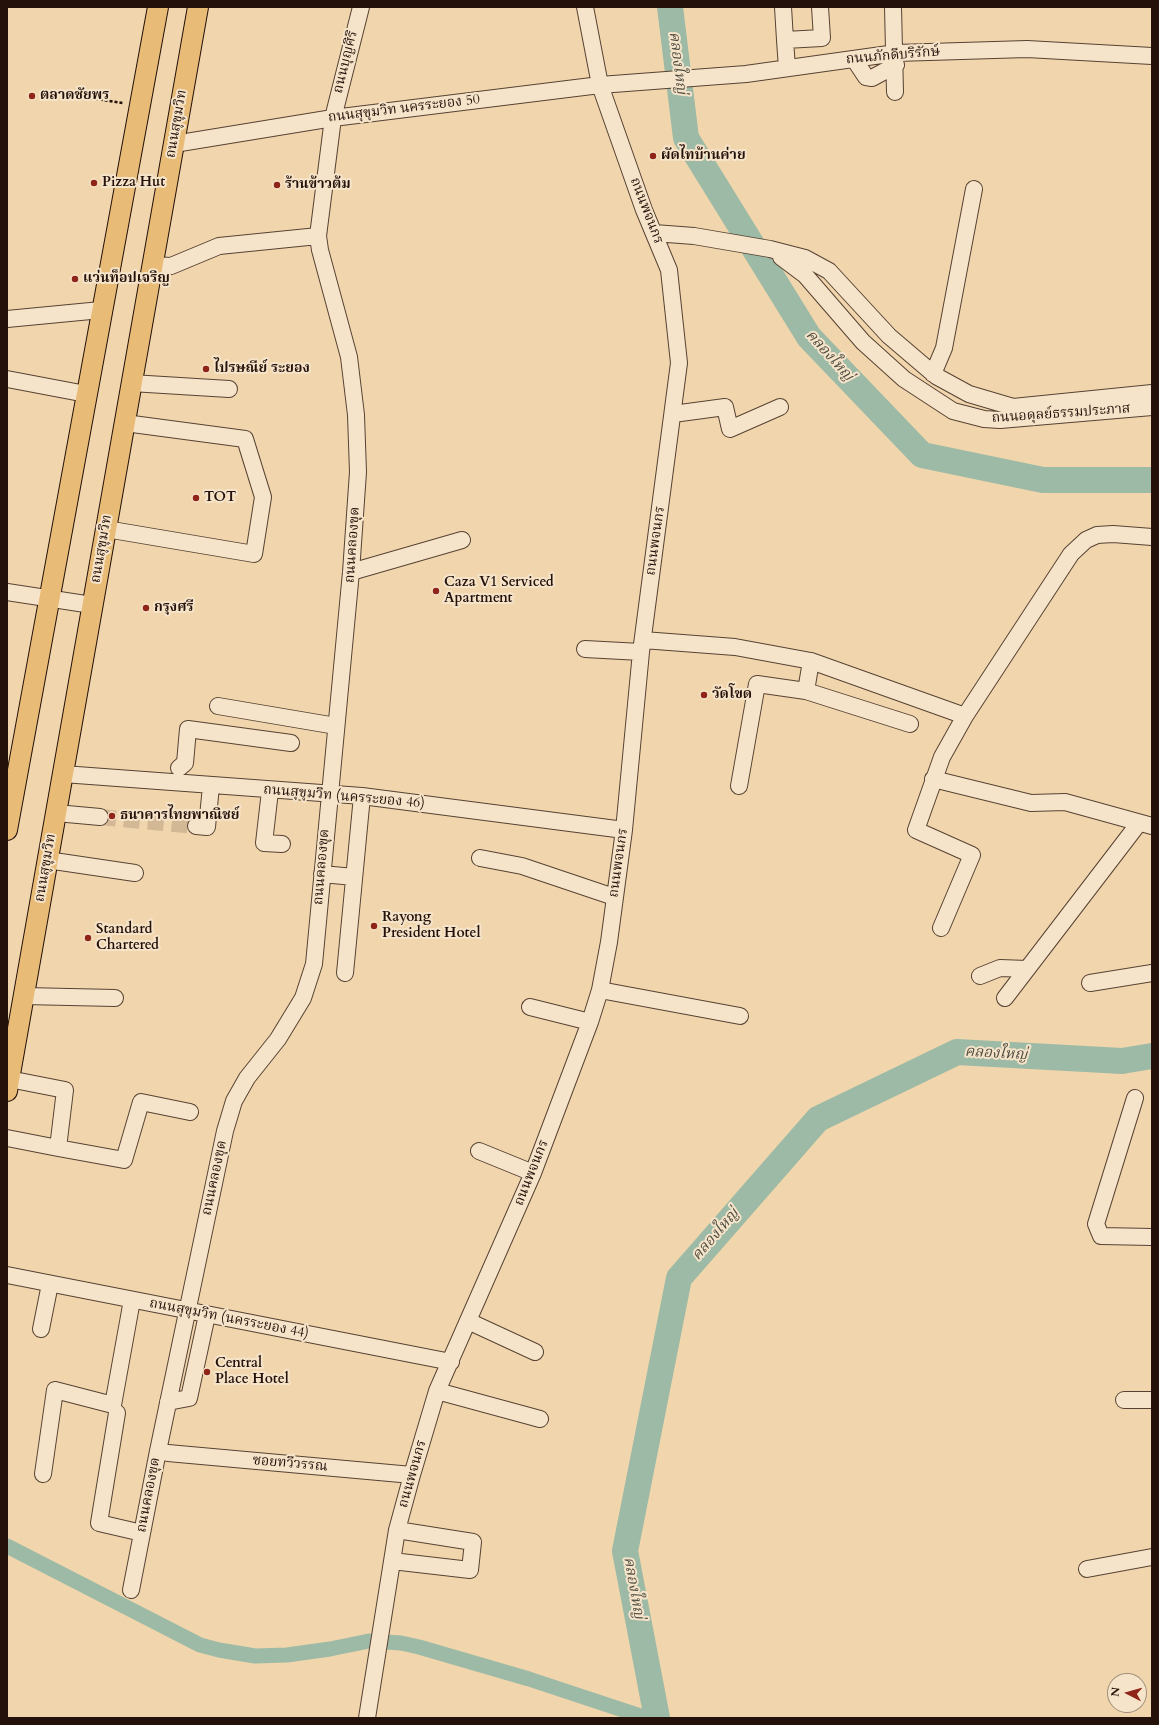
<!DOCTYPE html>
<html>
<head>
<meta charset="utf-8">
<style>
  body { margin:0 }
  #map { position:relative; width:1159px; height:1725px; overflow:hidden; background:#f1d6ad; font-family:Cardo,serif }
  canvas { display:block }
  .frame { position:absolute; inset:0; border:8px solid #24110a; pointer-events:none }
  .north { position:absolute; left:1107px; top:1673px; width:40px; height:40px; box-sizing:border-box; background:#f6e4ca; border:1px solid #a2907d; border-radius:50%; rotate:276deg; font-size:11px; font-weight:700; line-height:16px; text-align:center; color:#24110a }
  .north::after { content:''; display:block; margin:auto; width:14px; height:18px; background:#8f2418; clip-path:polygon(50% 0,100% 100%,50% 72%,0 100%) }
</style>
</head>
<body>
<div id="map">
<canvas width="1159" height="1725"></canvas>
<div class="frame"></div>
<div class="north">N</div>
</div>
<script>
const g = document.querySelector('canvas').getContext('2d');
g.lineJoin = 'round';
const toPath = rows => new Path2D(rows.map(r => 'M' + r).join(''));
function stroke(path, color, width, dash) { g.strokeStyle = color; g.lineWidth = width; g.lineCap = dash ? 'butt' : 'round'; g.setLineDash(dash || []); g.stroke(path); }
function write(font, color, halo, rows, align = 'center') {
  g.font = font + ' Cardo,"Noto Serif Thai",serif'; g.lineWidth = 4; g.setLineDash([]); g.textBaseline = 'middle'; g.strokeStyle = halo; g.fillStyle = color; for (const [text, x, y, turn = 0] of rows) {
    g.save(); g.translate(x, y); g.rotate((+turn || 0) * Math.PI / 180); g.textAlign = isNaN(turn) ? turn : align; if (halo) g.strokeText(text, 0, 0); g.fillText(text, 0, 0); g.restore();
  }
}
stroke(toPath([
  [7,1546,200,1645,219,1650,255,1656,287,1655,330,1649,369,1641,401,1643,419,1647,529,1679,647,1718]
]), '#9cbaa5', 15);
stroke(toPath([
  [670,7,686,138,809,337,922,455,1043,480,1152,480],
  [657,1718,625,1551,679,1278,818,1119,957,1052,1122,1061,1152,1056]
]), '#9cbaa5', 26);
stroke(toPath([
  [100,817,196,826]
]), '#d2b895', 16, [16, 8]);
const minor = toPath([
  [783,7,785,40,822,38,820,7],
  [893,7,895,92],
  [785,40,787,68],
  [854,59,866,77,872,78,896,65],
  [174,144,333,118,600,85,746,74,896,53,1027,49,1152,56],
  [654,233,694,236,770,249,805,258,829,271,889,336,936,376,969,394,1013,407,1152,393],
  [781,257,805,275,863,342,904,379,953,411,984,419,1000,420,1152,407],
  [152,265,171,266,219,246,318,236],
  [7,319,101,310],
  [933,374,944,348,974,189],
  [7,379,86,394],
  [131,383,229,389],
  [673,414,725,407,730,429,780,407],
  [106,529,254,554,263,497,245,439,125,423],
  [351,572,462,540],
  [7,592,92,605],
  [643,640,735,647,811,661,965,716],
  [585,649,641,652],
  [806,691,811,661],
  [218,706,336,726],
  [179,768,185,763,188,729,291,743],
  [63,774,362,796,624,830],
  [933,779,1031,803,1065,802,1152,826],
  [739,786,757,684,806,691,910,724],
  [270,791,264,843,282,844],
  [56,813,100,817],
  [196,826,207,827,211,786],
  [480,858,522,866,614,897],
  [47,860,135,873],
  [322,874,354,877],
  [941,928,972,855,916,830,942,757,965,716,1071,554,1086,540,1097,535,1113,534,1152,537],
  [345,973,362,796],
  [980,976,1000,968,1027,969],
  [1090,983,1152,973],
  [600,990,740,1016],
  [24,996,115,998],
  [1005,998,1139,823],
  [530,1007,590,1022],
  [9,1079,65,1090,58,1148,124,1160,141,1102,190,1112],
  [1135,1098,1096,1224,1101,1236,1152,1237],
  [7,1138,58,1148],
  [479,1151,533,1173],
  [7,1275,451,1362],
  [468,1321,535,1352],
  [41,1329,50,1284],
  [437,1391,540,1419],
  [1124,1400,1152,1400],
  [168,1402,189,1398,207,1315],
  [117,1413,99,1523,142,1533],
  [168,1453,412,1475],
  [43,1474,55,1390,113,1405,132,1300],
  [392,1561,470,1570,473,1542,397,1530],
  [1087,1569,1152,1557],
  [131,1590,158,1451,225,1131,234,1101,247,1078,278,1039,303,998,314,964,351,572,358,472,356,415,349,357,320,250,318,236,333,118,361,7],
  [367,1718,397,1530,412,1475,437,1391,533,1173,590,1022,600,990,609,942,624,830,641,652,679,363,669,270,644,210,600,85,585,7]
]);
const major = toPath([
  [7,830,158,7],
  [7,1091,198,7]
]);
stroke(minor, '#574233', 18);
stroke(major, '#24110a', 22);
stroke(toPath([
  [70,95,123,103]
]), '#24110a', 2.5, [3, 2]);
stroke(minor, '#f6e4ca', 16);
stroke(major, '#e8bb76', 20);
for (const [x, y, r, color] of [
  [32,96,4,"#8f2418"],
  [653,156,4,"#8f2418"],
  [94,183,4,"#8f2418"],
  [277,185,4,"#8f2418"],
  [75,279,4,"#8f2418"],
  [206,369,4,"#8f2418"],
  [196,498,4,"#8f2418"],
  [436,591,4,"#8f2418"],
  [146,608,4,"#8f2418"],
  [704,695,4,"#8f2418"],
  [112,816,4,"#8f2418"],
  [374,926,4,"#8f2418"],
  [88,938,4,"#8f2418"],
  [207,1372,4,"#8f2418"]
]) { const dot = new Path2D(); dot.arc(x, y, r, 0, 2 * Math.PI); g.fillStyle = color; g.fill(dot); stroke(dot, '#f6e4ca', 1.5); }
write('14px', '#24110a', '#f6e4ca', [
  ["ถนนภักดีบริรักษ์",893,56,-5],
  ["ถนนบุญศิริ",346,62,-76],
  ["ถนนสุขุมวิท นครระยอง 50",404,109,-7],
  ["ถนนสุขุมวิท",177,124,-80],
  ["ถนนพจนกร",646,211,69],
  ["ถนนอดุลย์ธรรมประภาส",1061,414,-4],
  ["ถนนพจนกร",656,541,-82],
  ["ถนนคลองขุด",353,545,-86],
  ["ถนนสุขุมวิท",102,549,-80],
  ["ถนนสุขุมวิท (นครระยอง 46)",344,797,5],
  ["ถนนพจนกร",619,863,-82],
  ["ถนนคลองขุด",322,867,-85],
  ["ถนนสุขุมวิท",46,868,-80],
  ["ถนนพจนกร",532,1173,-68],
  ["ถนนคลองขุด",215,1178,-78],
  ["ถนนสุขุมวิท (นครระยอง 44)",229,1319,11],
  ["ซอยทวีวรรณ",290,1464,5],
  ["ถนนพจนกร",413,1474,-74],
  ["ถนนคลองขุด",149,1495,-79]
]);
write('bold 14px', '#24110a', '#f6e4ca', [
  ["ตลาดชัยพร",40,96],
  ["ผัดไทบ้านค่าย",661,156],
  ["Pizza Hut",102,183],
  ["ร้านข้าวต้ม",285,185],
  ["แว่นท็อปเจริญ",83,279],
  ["ไปรษณีย์ ระยอง",214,369],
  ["TOT",204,498],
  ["Caza V1 Serviced",444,583],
  ["Apartment",444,599],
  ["กรุงศรี",154,608],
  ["วัดโขด",712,695],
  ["ธนาคารไทยพาณิชย์",120,816],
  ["Rayong",382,918],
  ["President Hotel",382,934],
  ["Standard",96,930],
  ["Chartered",96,946],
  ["Central",215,1364],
  ["Place Hotel",215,1380]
], 'left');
write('italic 15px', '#4e4c40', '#f6e4ca', [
  ["คลองใหญ่",677,63,83],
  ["คลองใหญ่",829,356,48],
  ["คลองใหญ่",996,1054,3],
  ["คลองใหญ่",716,1235,-49],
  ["คลองใหญ่",633,1588,80]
]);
</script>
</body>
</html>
